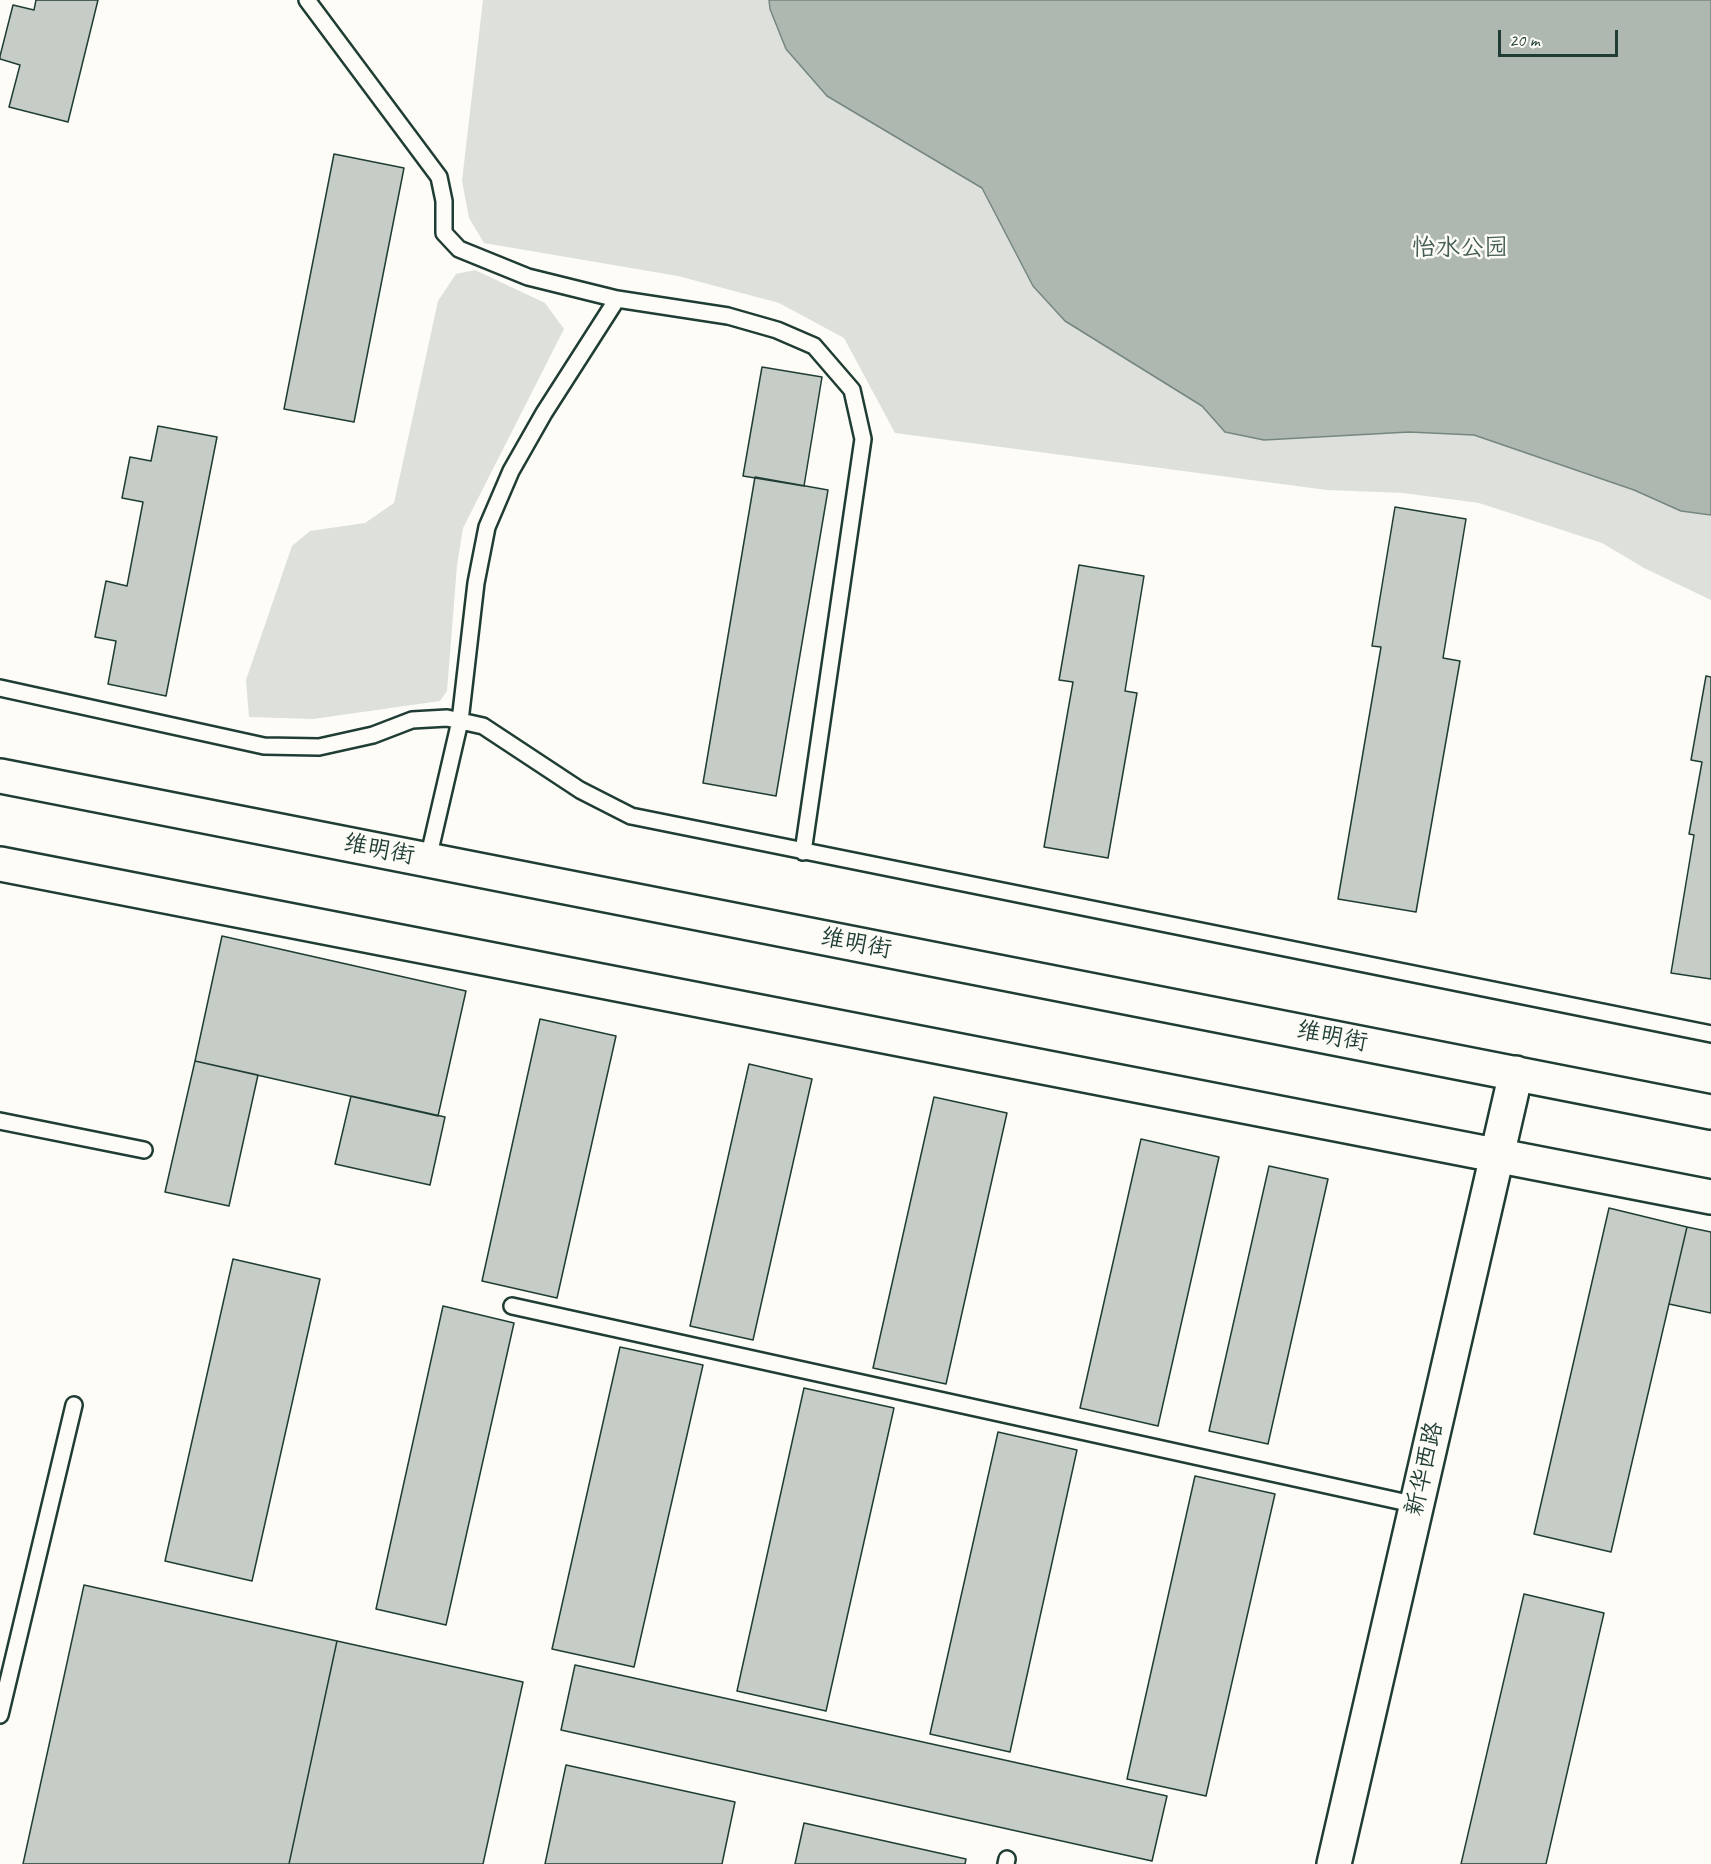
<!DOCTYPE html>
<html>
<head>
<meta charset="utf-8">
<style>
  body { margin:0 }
  #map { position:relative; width:1711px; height:1864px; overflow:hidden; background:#fdfcf7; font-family:Caveat,sans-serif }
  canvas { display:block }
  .scale { position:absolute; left:1498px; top:30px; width:120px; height:27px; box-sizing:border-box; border:3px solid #1f3d34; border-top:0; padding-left:8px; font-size:18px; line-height:21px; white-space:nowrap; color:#1f3d34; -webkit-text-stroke:4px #fdfcf7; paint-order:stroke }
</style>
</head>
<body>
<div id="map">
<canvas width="1711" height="1864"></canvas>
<div class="scale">20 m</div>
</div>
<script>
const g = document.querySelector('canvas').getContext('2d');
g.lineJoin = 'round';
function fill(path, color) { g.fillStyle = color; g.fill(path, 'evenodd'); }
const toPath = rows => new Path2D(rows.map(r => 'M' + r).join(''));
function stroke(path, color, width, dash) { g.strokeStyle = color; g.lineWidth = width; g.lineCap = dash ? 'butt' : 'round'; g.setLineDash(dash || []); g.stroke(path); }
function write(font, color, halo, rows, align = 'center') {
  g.font = font + ' Caveat,"LXGW WenKai TC",sans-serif'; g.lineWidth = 5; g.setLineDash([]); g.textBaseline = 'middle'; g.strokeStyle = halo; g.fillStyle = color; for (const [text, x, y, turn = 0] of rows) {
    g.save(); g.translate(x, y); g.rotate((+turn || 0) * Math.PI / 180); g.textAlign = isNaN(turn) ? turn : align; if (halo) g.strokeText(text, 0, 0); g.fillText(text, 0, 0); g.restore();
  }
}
fill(toPath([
  [483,0,1711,0,1711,600,1644,568,1602,543,1479,503,1403,493,1327,490,895,433,844,338,779,303,678,276,484,243,469,218,462,181],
  [475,270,545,303,564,329,463,528,457,565,447,691,440,701,313,719,249,717,246,680,292,546,310,531,365,523,394,503,438,301,456,274]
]), '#dde0db');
const water = toPath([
  [769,0,1711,0,1711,515,1681,511,1634,490,1474,435,1409,432,1264,440,1225,432,1202,406,1065,321,1033,286,982,188,827,96,786,49,770,9,769,0]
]);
fill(water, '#aeb8b1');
stroke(water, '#75877f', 1.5);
const building = toPath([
  [36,0,98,0,68,122,9,107,20,65,0,59,0,56,13,5,34,10,36,0],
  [334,154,404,168,354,422,284,409,334,154],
  [762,367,822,377,804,486,743,476,762,367],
  [158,426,217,437,166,696,108,684,116,641,95,637,106,581,127,586,143,502,122,498,130,457,151,461,158,426],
  [755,477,828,490,776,796,703,783,755,477],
  [1395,507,1466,519,1443,658,1460,661,1416,912,1338,899,1381,647,1372,646,1395,507],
  [1079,565,1144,576,1125,691,1137,693,1108,858,1044,847,1073,682,1059,680,1079,565],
  [1706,676,1711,677,1711,979,1671,973,1694,835,1689,834,1702,762,1691,760,1706,676],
  [222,936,466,991,438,1116,195,1061,222,936],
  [540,1019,616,1036,557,1298,482,1281,540,1019],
  [195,1061,258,1075,229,1206,165,1192,195,1061],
  [749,1064,812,1079,753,1340,690,1326,749,1064],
  [351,1096,445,1117,430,1185,335,1164,351,1096],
  [934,1097,1007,1113,946,1384,873,1368,934,1097],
  [1141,1139,1219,1157,1158,1426,1080,1408,1141,1139],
  [1269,1166,1328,1179,1268,1444,1209,1431,1269,1166],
  [1609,1208,1687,1227,1611,1552,1534,1534,1609,1208],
  [1687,1227,1711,1232,1711,1313,1669,1304,1687,1227],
  [233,1259,320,1279,252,1581,165,1561,233,1259],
  [443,1306,514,1323,446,1625,376,1609,443,1306],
  [620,1347,703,1365,634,1667,552,1649,620,1347],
  [804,1388,894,1408,826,1711,737,1691,804,1388],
  [998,1432,1077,1450,1010,1752,930,1734,998,1432],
  [1195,1476,1275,1494,1206,1796,1127,1779,1195,1476],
  [84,1585,337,1641,289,1864,23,1864,84,1585],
  [1524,1594,1604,1613,1546,1864,1461,1864,1524,1594],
  [337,1641,523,1682,483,1864,289,1864,337,1641],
  [575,1665,1167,1796,1152,1861,561,1730,575,1665],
  [566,1765,735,1802,722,1864,545,1864,566,1765],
  [804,1823,966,1859,965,1864,795,1864,804,1823]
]);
fill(building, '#c6cdc7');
stroke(building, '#1f3d34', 1.5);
const service = toPath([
  [307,0,439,177,444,201,444,233,459,249,528,277,617,299,728,316,777,330,814,346,852,390,863,439,803,852],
  [0,688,264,746,319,747,373,735,412,720,447,718,483,726,580,790,631,816,1711,1034],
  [428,859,460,721,476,583,487,527,511,471,544,413,617,299],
  [0,1121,144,1150],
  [512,1306,1417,1505],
  [0,1715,74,1405],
  [1006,1864,1007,1859]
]);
const tertiary = toPath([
  [0,776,1711,1112],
  [0,864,1711,1197],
  [1334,1864,1516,1073]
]);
stroke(service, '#1f3d34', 20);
stroke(tertiary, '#1f3d34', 38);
stroke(service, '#fdfcf7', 15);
stroke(tertiary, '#fdfcf7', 33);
write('24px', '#455e55', '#fdfcf7', [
  ["怡水公园",1460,249]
]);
write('24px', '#1f3d34', '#fdfcf7', [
  ["维明街",379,850,11],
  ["维明街",856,944,11],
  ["维明街",1332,1037,11],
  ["新华西路",1425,1469,-77]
]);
</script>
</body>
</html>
